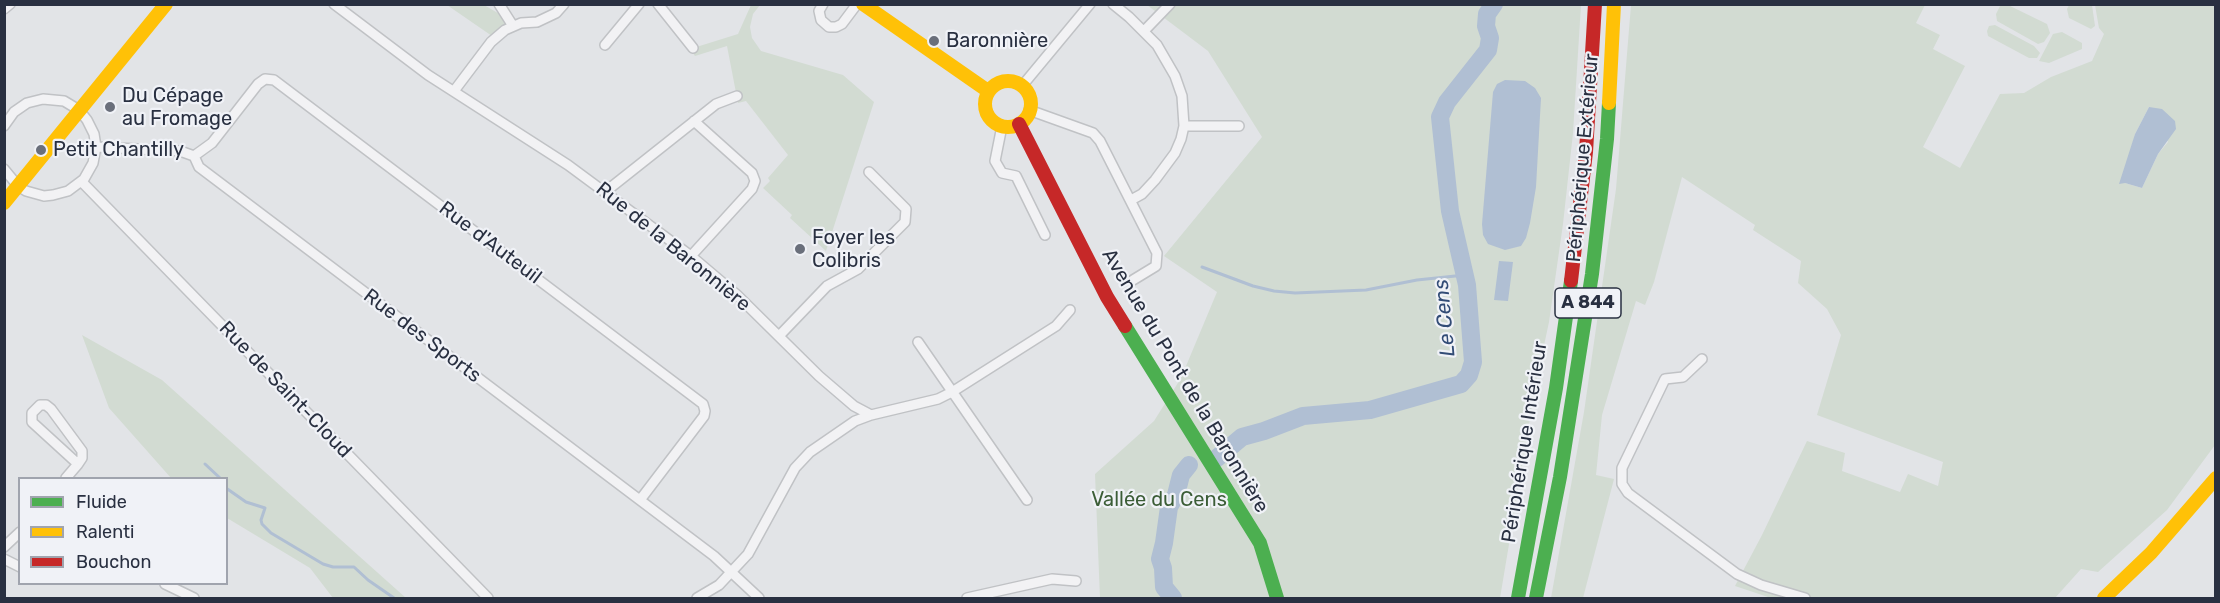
<!DOCTYPE html>
<html>
<head>
<meta charset="utf-8">
<style>
  body { margin:0 }
  #map { position:relative; width:2220px; height:603px; overflow:hidden; background:#e2e4e7; font-family:Rubik,sans-serif }
  canvas { display:block }
  .frame { position:absolute; inset:0; border:6px solid #293041; pointer-events:none }
  .legend { position:absolute; left:18px; top:477px; width:210px; height:108px; box-sizing:border-box; background:#f0f2f7; border:2px solid #a0a4ae; margin:0; padding:8px 10px; list-style:none; font-size:18px; color:#293041 }
  .legend li { display:flex; align-items:center; gap:12px; height:30px }
  .legend b { width:30px; border:2px solid #a0a4ae }
</style>
</head>
<body>
<div id="map">
<canvas width="2220" height="603"></canvas>
<div class="frame"></div>
<ul class="legend">
<li><b style="height:8px;background:#4caf50"></b>Fluide</li>
<li><b style="height:8px;background:#ffc107"></b>Ralenti</li>
<li><b style="height:8px;background:#c62828"></b>Bouchon</li>
</ul>
</div>
<script>
const g = document.querySelector('canvas').getContext('2d');
g.lineJoin = 'round';
function fill(path, color) { g.fillStyle = color; g.fill(path, 'evenodd'); }
const toPath = rows => new Path2D(rows.map(r => 'M' + r).join(''));
function stroke(path, color, width, dash) { g.strokeStyle = color; g.lineWidth = width; g.lineCap = dash ? 'butt' : 'round'; g.setLineDash(dash || []); g.stroke(path); }
function write(font, color, halo, rows, align = 'center') {
  g.font = font + ' Rubik,sans-serif'; g.lineWidth = 4.5; g.setLineDash([]); g.textBaseline = 'middle'; g.strokeStyle = halo; g.fillStyle = color; for (const [text, x, y, turn = 0] of rows) {
    g.save(); g.translate(x, y); g.rotate((+turn || 0) * Math.PI / 180); g.textAlign = isNaN(turn) ? turn : align; if (halo) g.strokeText(text, 0, 0); g.fillText(text, 0, 0); g.restore();
  }
}
fill(toPath([
  [447,5,484,5,503,16,513,26,492,36],
  [751,5,760,5,753,14,750,27,752,38,761,51,843,75,874,102,826,251,790,218,792,215,763,188,770,181,768,178,788,155,746,101,738,103,727,46,695,56,690,49,738,34],
  [1147,5,1581,5,1573,133,1563,224,1549,322,1536,383,1500,598,1100,598,1095,474,1154,421,1181,378,1217,292,1164,256,1262,137,1208,51],
  [1631,5,1925,5,1916,23,1940,35,1933,49,1965,66,1923,147,1960,168,2000,94,2024,93,2051,77,2092,61,2104,34,2099,28,2095,5,2215,5,2215,445,2167,510,2098,572,2081,569,2055,598,1771,598,1735,586,1762,535,1807,441,1845,453,1842,471,1900,492,1908,474,1938,486,1943,462,1817,415,1841,335,1827,309,1798,283,1801,261,1753,230,1755,225,1682,177,1654,282,1645,305,1636,301,1602,415,1596,475,1614,479,1583,598,1551,598,1584,412,1616,189],
  [2149,107,2168,142,2158,154,2142,188,2125,183,2135,134],
  [2008,5,2047,24,2050,33,2044,42,2038,44,1997,21,1996,14,2000,6],
  [2069,5,2092,5,2095,26,2091,29,2069,18,2067,9],
  [1995,25,2034,46,2040,53,2037,58,2029,58,1988,36,1987,31,1989,26],
  [2062,32,2082,43,2082,49,2049,63,2039,61,2053,34],
  [82,335,162,380,406,598,333,598,310,568,227,518,226,478,171,478,109,408]
]), '#d2dbd2');
fill(toPath([
  [1505,80,1525,81,1535,88,1541,98,1536,187,1530,223,1526,238,1521,246,1505,250,1488,244,1483,235,1482,224,1493,92,1497,84],
  [2149,107,2162,109,2175,121,2176,129,2158,154,2142,188,2125,183,2119,184,2135,134],
  [1499,261,1513,262,1508,301,1494,300]
]), '#b0bfd3');
stroke(toPath([
  [1486,4,1487,14],
  [1202,267,1253,286,1274,291,1295,293,1366,290,1417,280,1465,275],
  [205,464,220,478],
  [226,488,246,502,265,508,261,520,262,524,271,533,323,564,333,567,354,567,368,580,394,598]
]), '#b0bfd3', 3);
stroke(toPath([
  [1217,458,1242,437,1264,431,1303,416,1370,410,1461,384,1469,375,1473,362,1467,285,1450,211,1440,117,1447,102,1488,50,1490,38,1486,26,1487,14,1494,4],
  [1173,598,1164,587,1163,568,1160,559,1164,543,1169,507,1176,495,1181,475,1189,465]
]), '#b0bfd3', 18);
const street = toPath([
  [334,4,428,75,568,165,691,256,737,295,819,376,854,406,871,415,938,399,952,392,1056,326,1070,310],
  [499,4,513,26],
  [658,4,693,48],
  [823,4,819,11,821,20,829,27,836,27,842,24,857,4],
  [1113,4,1129,17,1157,45,1175,76,1182,96,1184,126,1181,139,1175,153,1155,180,1142,194,1131,200],
  [4,9,10,4],
  [1144,31,1170,4],
  [605,45,639,4],
  [1022,86,1090,4],
  [454,91,491,42,505,30,521,23,537,22,556,13,564,4],
  [1029,110,1093,133,1100,141,1157,253,1156,266,1133,280],
  [4,126,14,112,27,103,43,99,64,101,79,110,87,120,94,134,96,147,93,163,84,179,68,191,53,195,44,196,26,191,18,186,4,169],
  [1002,126,995,161,1002,173,1016,176,1045,235],
  [1184,126,1239,126],
  [96,147,180,151,194,156,199,167,714,556,759,598],
  [194,156,212,143,258,84,265,79,274,80,703,404,705,411,704,416,640,500],
  [82,182,488,598],
  [605,192,716,104,737,96],
  [691,256,752,189,755,181,752,173,694,121],
  [779,336,827,286,858,269,905,222,906,209,869,172],
  [918,342,1027,500],
  [1702,359,1683,377,1665,379,1622,468,1622,484,1628,493,1737,574,1761,585,1805,598],
  [66,478,78,464,82,458,82,451,51,409,46,405,40,405,32,413,32,422,78,464],
  [4,547,20,532],
  [4,559,20,567],
  [165,584,194,598],
  [697,598,719,585,748,554,795,468,810,452,855,421,871,415],
  [967,598,1052,579,1076,581]
]);
stroke(street, '#c0c2c5', 12);
stroke(street, '#f2f2f4', 9);
stroke(toPath([
  [1125,326,1260,543,1277,598],
  [1518,598,1556,388,1571,281],
  [1536,598,1560,477,1592,274,1607,139,1609,103]
]), '#4caf50', 14);
stroke(toPath([
  [863,4,988,91],
  '985 104a23 23 0 1 1 46 0a23 23 0 1 1-46 0Z',
  [1609,103,1614,4],
  [4,203,166,4],
  [2104,598,2151,553,2216,478]
]), '#ffc107', 14);
stroke(toPath([
  [1019,124,1107,297,1125,326],
  [1571,281,1586,152,1595,4]
]), '#c62828', 14);
for (const [x, y, r, color] of [
  [934,41,6,"#6a6f7b"],
  [110,107,6,"#6a6f7b"],
  [41,150,6,"#6a6f7b"],
  [800,249,6,"#6a6f7b"]
]) { const dot = new Path2D(); dot.arc(x, y, r, 0, 2 * Math.PI); g.fillStyle = color; g.fill(dot); stroke(dot, '#f0f2f7', 2); }
for (const [x, y, w] of [
  [1588,303,66]
]) { const box = new Path2D(); box.roundRect(x - w / 2, y - 15, w, 30, 4.5); g.fillStyle = '#f0f2f7'; g.fill(box); stroke(box, '#293041', 1.5); }
write('bold 18px', '#293041', null, [
  ["A 844",1588,303]
]);
write('20px', '#293041', '#f0f2f7', [
  ["Baronnière",946,41],
  ["Du Cépage",122,96],
  ["au Fromage",122,119],
  ["Petit Chantilly",53,150],
  ["Foyer les",812,238],
  ["Colibris",812,261]
], 'left');
write('20px', '#293041', '#f0f2f7', [
  ["Périphérique Extérieur",1583,158,-85],
  ["Rue d'Auteuil",490,243,37],
  ["Rue de la Baronnière",673,247,39],
  ["Rue des Sports",422,336,37],
  ["Avenue du Pont de la Baronnière",1185,381,59],
  ["Rue de Saint-Cloud",285,390,46],
  ["Périphérique Intérieur",1525,442,-81]
]);
write('20px', '#3b5d36', '#f0f2f7', [
  ["Vallée du Cens",1159,500]
]);
write('italic 21px', '#324c76', '#f0f2f7', [
  ["Le Cens",1445,318,-95]
]);
</script>
</body>
</html>
